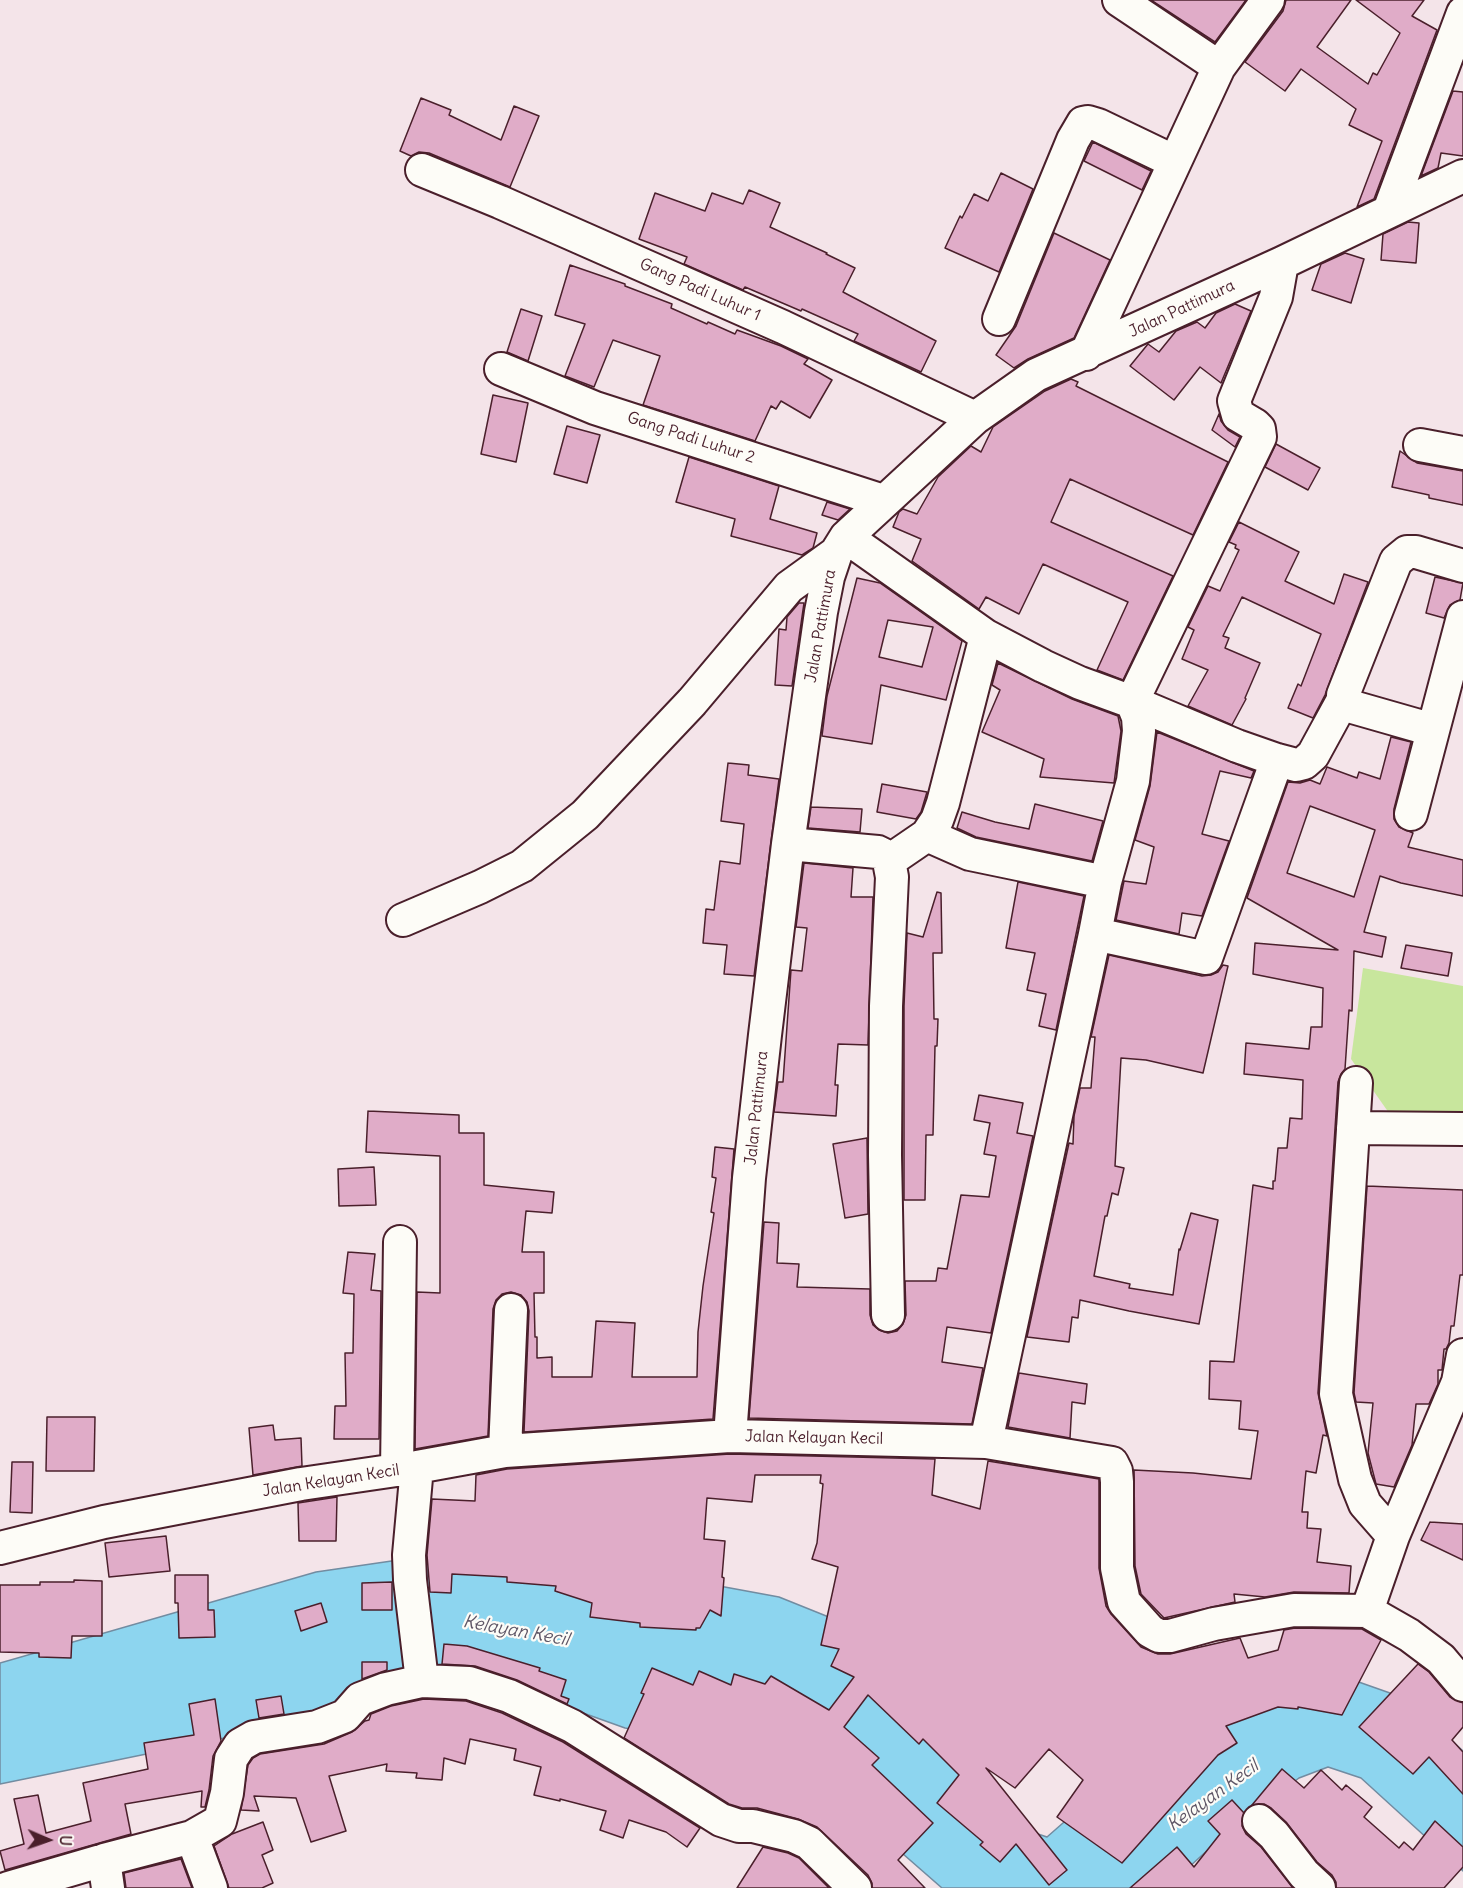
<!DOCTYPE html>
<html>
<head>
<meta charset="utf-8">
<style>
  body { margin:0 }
  #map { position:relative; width:1463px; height:1888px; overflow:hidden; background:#f4e4e9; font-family:Delius,sans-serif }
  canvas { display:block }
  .north { position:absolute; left:18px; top:1810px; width:60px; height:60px; -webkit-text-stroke:4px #fdfcf7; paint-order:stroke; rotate:92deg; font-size:16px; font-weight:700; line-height:24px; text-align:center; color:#4a1f2b }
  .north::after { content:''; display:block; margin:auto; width:21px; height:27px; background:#4a1f2b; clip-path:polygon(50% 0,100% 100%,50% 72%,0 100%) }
</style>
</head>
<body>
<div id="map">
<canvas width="1463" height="1888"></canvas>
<div class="north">U</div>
</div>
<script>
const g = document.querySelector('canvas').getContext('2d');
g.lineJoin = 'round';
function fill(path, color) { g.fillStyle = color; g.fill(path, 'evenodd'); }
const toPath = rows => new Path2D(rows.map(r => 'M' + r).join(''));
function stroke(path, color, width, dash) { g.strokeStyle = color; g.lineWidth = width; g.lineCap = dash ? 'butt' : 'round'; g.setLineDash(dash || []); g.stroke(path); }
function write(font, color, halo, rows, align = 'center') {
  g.font = font + ' Delius,sans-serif'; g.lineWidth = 4.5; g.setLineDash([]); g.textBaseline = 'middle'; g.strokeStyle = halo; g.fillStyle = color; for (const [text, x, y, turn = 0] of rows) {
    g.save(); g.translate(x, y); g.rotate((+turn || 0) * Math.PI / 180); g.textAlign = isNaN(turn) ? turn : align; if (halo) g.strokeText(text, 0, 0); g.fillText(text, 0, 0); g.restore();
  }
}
fill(toPath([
  [1048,418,1224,504,1168,621,989,542]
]), '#eed3df');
fill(toPath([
  [1363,968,1463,986,1463,1122,1396,1123,1351,1059]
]), '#c8e69d');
const water = toPath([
  [474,1549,627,1569,779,1597,876,1636,1014,1826,1047,1837,1186,1715,1353,1680,1407,1699,1463,1751,1463,1871,1361,1778,1328,1767,1299,1778,1233,1827,1166,1888,942,1888,847,1805,738,1747,625,1728,491,1680,327,1717,0,1784,0,1663,316,1572,474,1549]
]);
fill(water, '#8dd5ef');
stroke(water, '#728ca1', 1.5);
const building = toPath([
  [1151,0,1246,0,1215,42,1151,0],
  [1286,0,1351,0,1317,47,1368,84,1373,73,1377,75,1400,33,1356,0,1424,0,1412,16,1437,30,1374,199,1357,207,1382,141,1349,125,1356,109,1301,69,1285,91,1245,62,1283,11,1286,0],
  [1453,91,1463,92,1463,156,1441,153,1438,168,1421,176,1453,91],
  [421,98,451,110,449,115,501,140,514,106,539,116,510,187,429,153,419,152,411,156,400,151,421,98],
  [1093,142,1151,171,1142,190,1084,161,1093,142],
  [1001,173,1033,189,999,272,945,248,960,216,962,218,974,194,988,201,1001,173],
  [749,190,780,203,770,227,827,253,826,254,855,268,843,292,936,341,921,372,854,341,858,334,802,309,801,311,745,287,743,290,684,264,687,257,639,239,655,193,705,211,712,193,743,204,749,190],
  [1408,222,1419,223,1416,263,1381,260,1383,234,1408,222],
  [1054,233,1110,260,1074,338,1028,359,1014,368,996,355,1016,326,1054,233],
  [1345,253,1364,259,1351,303,1312,290,1321,264,1345,253],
  [570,265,625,284,625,286,672,304,671,308,707,324,708,322,735,334,737,330,781,346,808,359,804,364,832,380,810,418,781,401,776,409,771,406,755,441,643,405,660,356,613,340,594,387,565,376,585,324,555,315,570,265],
  [1235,304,1251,311,1221,383,1200,367,1174,400,1130,366,1148,344,1159,352,1176,331,1197,322,1205,328,1216,313,1235,304],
  [521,309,542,316,528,361,507,352,521,309],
  [1071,379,1078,382,1076,386,1228,462,1193,535,1070,479,1051,522,1173,576,1123,680,1097,670,1128,602,1043,564,1019,614,986,597,979,609,912,561,921,539,893,527,899,512,903,509,917,514,938,477,971,446,981,452,993,427,1045,391,1071,379],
  [493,395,528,403,516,462,481,454,493,395],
  [1219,414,1221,421,1228,430,1240,437,1235,447,1212,430,1219,414],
  [567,426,600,435,587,483,554,474,567,426],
  [1276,444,1320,468,1308,490,1265,467,1276,444],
  [1400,451,1417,463,1463,471,1463,505,1429,498,1429,495,1392,487,1400,451],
  [689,457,779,486,770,519,817,533,813,548,802,555,731,536,735,519,676,502,689,457],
  [827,502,850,509,838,520,822,515,827,502],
  [1239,522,1299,552,1285,581,1334,604,1344,574,1368,582,1325,695,1313,718,1288,708,1298,684,1301,686,1321,634,1242,597,1223,636,1229,638,1225,648,1260,663,1245,698,1246,699,1232,725,1188,706,1208,670,1182,659,1194,630,1188,627,1208,586,1220,591,1239,550,1235,548,1236,545,1229,542,1239,522],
  [1435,577,1463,583,1460,600,1450,605,1444,618,1426,613,1435,577],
  [857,578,880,583,962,641,946,700,881,685,872,744,822,736,827,696,857,578],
  [888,620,933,627,922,667,879,657,888,620],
  [799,603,804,603,792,686,775,685,779,629,786,630,787,617,799,603],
  [998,663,1072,699,1118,716,1121,731,1114,783,1040,777,1044,759,982,732,1000,690,992,685,998,663],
  [1157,732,1254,771,1251,778,1220,771,1202,834,1229,841,1202,916,1182,913,1179,934,1116,920,1124,881,1146,884,1154,847,1135,840,1150,786,1157,732],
  [1391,737,1411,742,1394,809,1394,819,1399,827,1413,833,1408,847,1463,860,1463,896,1401,883,1380,876,1364,932,1386,937,1382,957,1354,951,1352,1011,1349,1010,1345,1069,1341,1074,1338,1082,1318,1393,1327,1436,1323,1435,1316,1473,1306,1471,1302,1512,1308,1512,1307,1528,1321,1529,1317,1562,1351,1566,1349,1593,1294,1592,1265,1597,1234,1594,1235,1602,1164,1618,1141,1594,1135,1566,1134,1470,1193,1473,1251,1479,1258,1431,1239,1429,1241,1401,1209,1399,1210,1361,1234,1362,1253,1185,1273,1189,1273,1181,1275,1181,1278,1148,1287,1148,1290,1118,1302,1119,1303,1080,1244,1074,1246,1043,1309,1049,1311,1027,1322,1027,1323,988,1253,974,1255,943,1338,950,1247,898,1288,782,1300,783,1310,780,1320,784,1327,767,1357,778,1359,772,1380,779,1391,737],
  [1310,806,1375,830,1354,897,1287,873,1310,806],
  [728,763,749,765,748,775,779,779,754,976,724,974,727,945,703,943,706,909,714,910,720,861,740,864,744,824,721,821,728,763],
  [882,784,927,792,921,812,916,819,877,812,882,784],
  [1035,804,1103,821,1092,861,976,837,957,828,962,812,995,822,1029,829,1035,804],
  [811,807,862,809,860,832,808,828,811,807],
  [804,863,853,868,851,897,873,897,868,1045,838,1044,835,1085,838,1085,836,1116,774,1112,778,1082,783,1082,791,970,802,971,807,928,796,927,804,863],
  [1018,882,1084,896,1056,1030,1039,1026,1046,994,1027,990,1035,953,1006,948,1018,882],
  [937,892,941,893,942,953,933,953,934,1019,938,1019,937,1046,935,1046,933,1135,926,1135,925,1200,904,1200,904,1006,907,933,923,937,937,892],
  [1406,945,1452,953,1448,976,1401,968,1406,945],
  [1109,955,1202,976,1211,975,1218,972,1223,965,1228,966,1203,1073,1146,1060,1121,1058,1115,1166,1124,1168,1118,1195,1112,1193,1107,1216,1105,1216,1094,1276,1130,1284,1129,1288,1173,1295,1179,1249,1180,1250,1191,1213,1218,1220,1199,1324,1129,1311,1080,1300,1078,1318,1072,1317,1069,1342,1027,1337,1069,1143,1073,1144,1074,1116,1080,1088,1091,1088,1095,1037,1091,1037,1109,955],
  [979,1095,1023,1103,1017,1133,1033,1136,991,1333,947,1327,942,1362,983,1368,972,1424,749,1418,764,1222,779,1223,777,1263,799,1264,797,1287,870,1289,870,1315,873,1325,879,1330,888,1333,897,1331,903,1324,906,1315,905,1281,936,1281,938,1268,947,1269,961,1195,989,1197,996,1156,984,1154,990,1123,974,1120,979,1095],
  [368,1111,459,1115,459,1133,484,1133,484,1185,554,1192,552,1213,526,1211,522,1252,544,1252,544,1293,534,1293,535,1337,537,1337,537,1358,552,1357,552,1377,592,1377,596,1321,635,1323,632,1377,697,1377,698,1332,703,1286,714,1213,711,1212,716,1178,712,1177,715,1147,734,1149,713,1419,524,1432,529,1311,527,1302,521,1295,511,1292,502,1294,496,1300,493,1309,488,1436,415,1449,417,1292,440,1293,440,1156,366,1152,368,1111],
  [867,1138,868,1214,845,1218,833,1144,867,1138],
  [374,1167,376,1205,339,1206,338,1169,374,1167],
  [1367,1186,1463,1190,1463,1275,1460,1275,1454,1326,1451,1326,1449,1343,1446,1349,1444,1349,1442,1370,1438,1370,1438,1384,1429,1404,1416,1404,1412,1445,1394,1487,1376,1484,1368,1453,1373,1403,1356,1402,1354,1393,1367,1186],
  [348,1252,375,1254,371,1290,381,1291,379,1439,334,1439,335,1406,346,1406,345,1353,353,1353,354,1294,343,1293,348,1252],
  [1019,1373,1087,1384,1085,1404,1072,1402,1070,1438,1008,1427,1019,1373],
  [47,1417,95,1417,94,1471,46,1471,47,1417],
  [273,1425,275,1440,301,1438,302,1466,253,1475,249,1428,273,1425],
  [730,1454,935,1459,932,1495,980,1509,988,1461,1099,1479,1099,1568,1106,1606,1111,1614,1141,1647,1158,1654,1170,1654,1240,1638,1248,1658,1278,1650,1284,1630,1295,1628,1362,1629,1381,1640,1342,1715,1298,1707,1298,1709,1278,1707,1226,1726,1237,1743,1218,1755,1122,1863,1057,1817,1083,1780,1049,1749,1015,1788,986,1768,1067,1870,1049,1885,1016,1844,1000,1862,980,1845,983,1842,937,1803,959,1775,923,1739,919,1744,868,1695,844,1727,879,1758,872,1765,933,1823,898,1860,925,1888,872,1888,872,1883,868,1875,817,1827,798,1819,757,1808,742,1808,729,1804,624,1738,644,1694,641,1693,652,1668,693,1685,699,1671,731,1685,734,1674,765,1684,771,1676,829,1710,854,1677,831,1666,839,1649,821,1645,838,1567,812,1559,817,1543,823,1484,820,1483,821,1475,755,1475,752,1502,707,1498,704,1539,725,1541,722,1577,724,1578,721,1616,710,1610,700,1628,696,1628,696,1630,640,1627,640,1623,590,1617,592,1603,555,1591,556,1586,507,1582,507,1577,452,1574,451,1593,430,1592,427,1555,432,1499,475,1501,476,1475,507,1469,730,1454],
  [12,1462,33,1462,32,1513,10,1512,12,1462],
  [337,1497,336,1541,299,1541,298,1503,337,1497],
  [1430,1522,1463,1524,1463,1560,1421,1540,1430,1522],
  [166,1536,170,1571,109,1577,105,1543,166,1536],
  [175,1575,208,1575,208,1610,214,1610,215,1637,179,1638,178,1603,175,1603,175,1575],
  [74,1580,102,1581,102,1636,72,1636,71,1658,39,1657,39,1653,0,1652,0,1585,40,1585,40,1582,74,1582,74,1580],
  [392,1582,392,1610,362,1610,362,1583,392,1582],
  [321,1603,327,1622,301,1631,295,1611,321,1603],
  [444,1644,467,1646,540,1668,539,1671,566,1680,561,1696,569,1699,567,1704,517,1680,475,1666,442,1664,444,1644],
  [362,1662,387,1662,387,1670,362,1679,362,1662],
  [1418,1664,1429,1672,1450,1697,1463,1703,1463,1727,1452,1740,1463,1752,1463,1794,1429,1757,1413,1774,1359,1727,1418,1664],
  [281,1696,284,1714,259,1718,256,1700,281,1696],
  [215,1699,221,1741,213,1756,209,1790,205,1807,201,1807,202,1791,125,1804,131,1834,5,1870,0,1851,24,1844,14,1799,38,1795,46,1833,91,1821,83,1783,148,1769,144,1743,194,1735,189,1704,215,1699],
  [424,1699,466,1701,502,1713,563,1742,700,1828,687,1847,666,1832,629,1820,623,1838,600,1830,606,1811,560,1799,560,1801,534,1795,541,1767,514,1760,516,1749,470,1739,465,1764,444,1758,442,1780,416,1778,417,1773,386,1771,387,1764,329,1776,346,1831,311,1842,296,1798,254,1796,259,1811,241,1810,248,1765,253,1758,260,1754,324,1744,352,1732,365,1721,369,1720,371,1714,391,1706,424,1699],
  [1282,1769,1304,1788,1321,1770,1342,1790,1346,1785,1372,1807,1364,1817,1399,1848,1404,1842,1413,1850,1435,1821,1463,1847,1463,1867,1444,1888,1336,1888,1336,1882,1332,1875,1317,1862,1286,1822,1271,1808,1264,1804,1252,1805,1282,1769],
  [1232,1800,1244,1813,1242,1826,1246,1834,1261,1847,1293,1888,1130,1888,1177,1847,1194,1867,1220,1834,1208,1821,1232,1800],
  [263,1822,273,1850,262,1855,273,1883,262,1888,229,1888,214,1846,232,1834,263,1822],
  [763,1847,788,1853,799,1858,829,1888,737,1888,763,1847],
  [181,1859,192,1888,126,1888,124,1873,181,1859]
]);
fill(building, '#e0acc8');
stroke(building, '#4a1f2b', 1.5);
const minor = toPath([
  [1119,0,1219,67],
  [422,170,500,202,783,327,975,418],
  [1389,211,1463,13],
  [999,319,1073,140,1083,123,1088,122,1098,125,1173,161],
  [1086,354,1219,67,1268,0],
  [501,369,595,408,883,501],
  [1420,445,1463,453],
  [846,537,986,636,1043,666,1080,683,1132,702,1237,746,1277,760,1296,765,1304,763,1313,755,1343,700],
  [1433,730,1349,706,1344,704,1343,695,1396,561,1407,552,1416,552,1463,566],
  [1411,814,1463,617],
  [927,835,970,854,1105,882],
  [788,844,878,852,886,856,889,861,892,877,886,1006,885,1155,888,1315],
  [889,861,927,835,937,820,943,803,986,636],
  [403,920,480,887,522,866,585,815,692,702,789,587,836,553],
  [1095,934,1206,958,1277,760],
  [1356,1083,1336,1394,1355,1479,1365,1504,1393,1536],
  [1353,1128,1463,1129],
  [730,1436,749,1178,765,1035,788,844,821,612,828,577,836,553,846,537,975,418,1036,375,1282,263,1463,176],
  [986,1442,1095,934,1105,882,1133,781,1139,731,1138,717,1132,702,1260,437,1259,429,1255,425,1238,415,1234,401,1276,297,1282,263],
  [505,1451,511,1310],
  [417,1467,409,1555,410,1580,422,1681],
  [397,1470,400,1242],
  [0,1548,104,1522,301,1484,417,1467,505,1451,730,1436,986,1442,1112,1463,1116,1471,1117,1482,1117,1568,1124,1602,1150,1631,1159,1636,1170,1636,1214,1624,1294,1610,1367,1611,1409,1635,1441,1659,1463,1685],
  [1367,1611,1393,1536,1458,1382,1463,1355],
  [1259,1821,1274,1835,1304,1874,1319,1888],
  [192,1837,211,1888],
  [104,1860,108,1888],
  [8,1888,104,1860,192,1837,220,1821,227,1793,231,1759,240,1745,254,1737,317,1727,345,1716,360,1699,386,1689,422,1681,469,1683,509,1696,572,1726,721,1820,739,1826,753,1826,794,1836,809,1843,855,1888]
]);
stroke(minor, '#4a1f2b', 36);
stroke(minor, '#fdfcf7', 32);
write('16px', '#4a1f2b', '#fdfcf7', [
  ["Gang Padi Luhur 1",700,290,24],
  ["Jalan Pattimura",1182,309,-25],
  ["Gang Padi Luhur 2",691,438,18],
  ["Jalan Pattimura",821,626,-80],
  ["Jalan Pattimura",757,1108,-84],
  ["Jalan Kelayan Kecil",814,1438,1],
  ["Jalan Kelayan Kecil",331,1481,-9]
]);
write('italic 18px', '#5e5666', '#fdfcf7', [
  ["Kelayan Kecil",516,1631,10],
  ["Kelayan Kecil",1213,1796,-36]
]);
</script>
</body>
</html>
